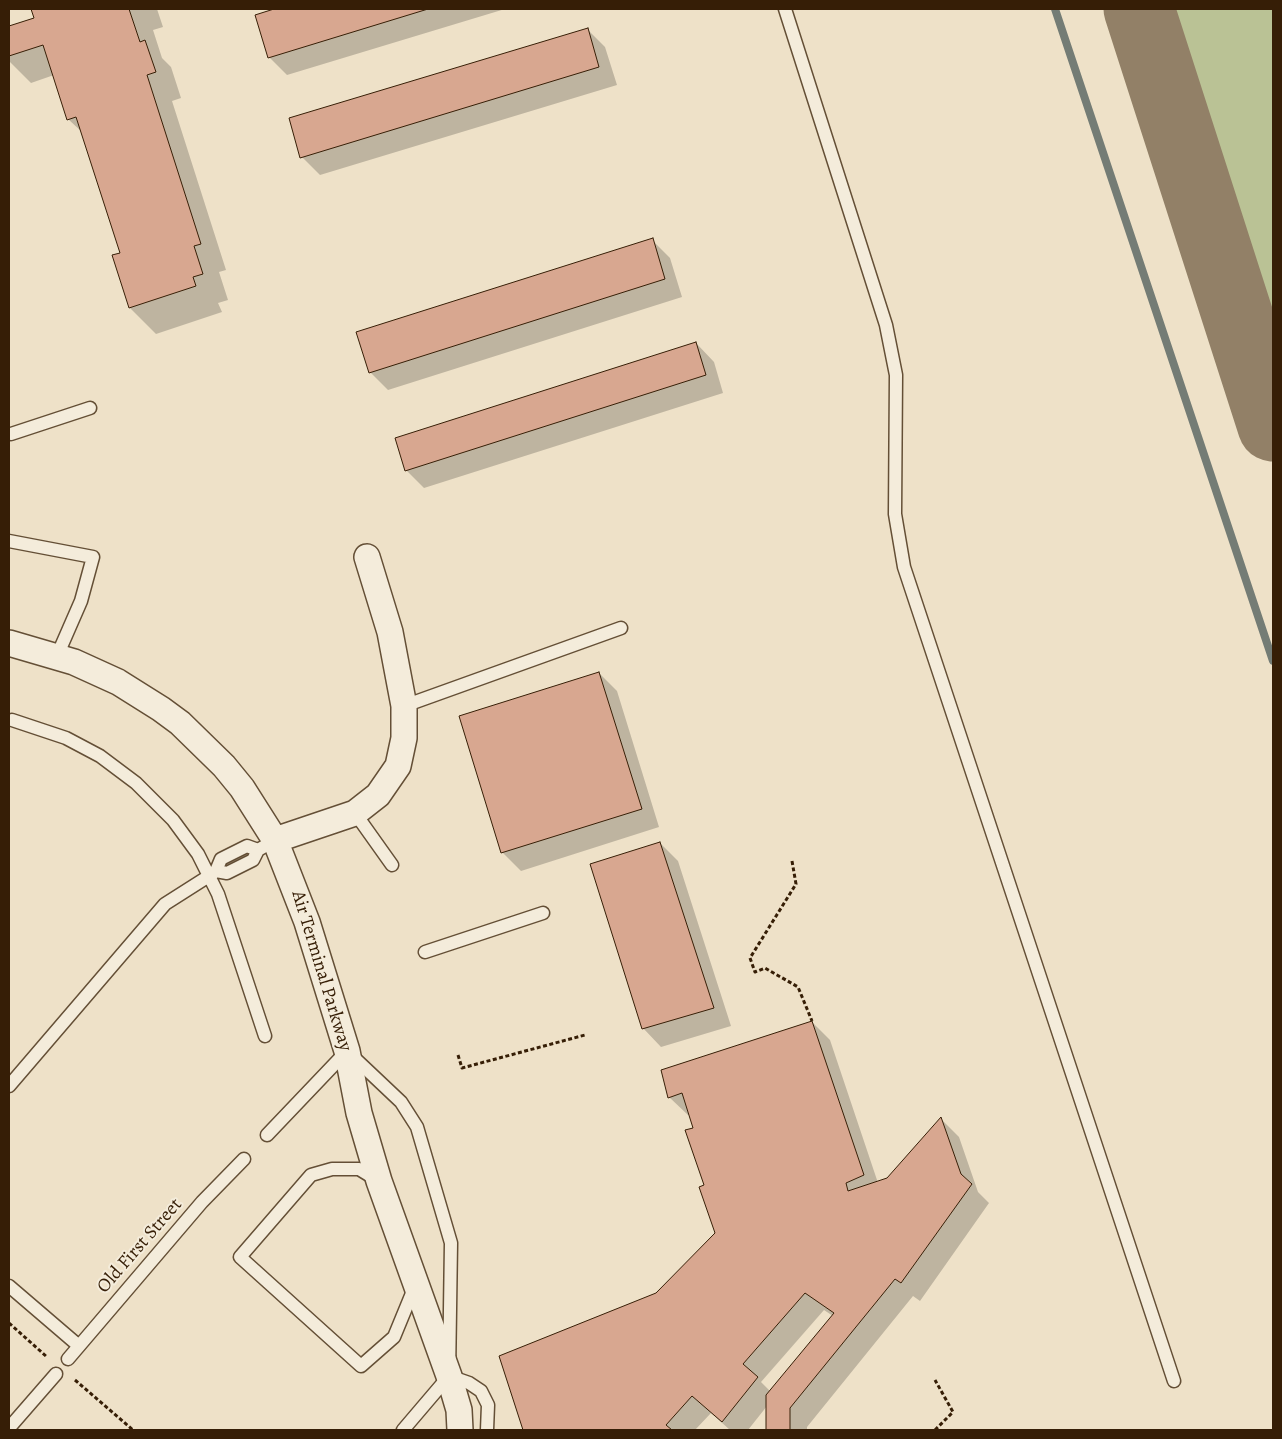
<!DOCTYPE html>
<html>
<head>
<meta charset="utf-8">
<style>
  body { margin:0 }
  #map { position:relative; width:1282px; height:1439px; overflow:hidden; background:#eee1c8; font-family:Alegreya,serif }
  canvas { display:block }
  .frame { position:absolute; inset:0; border:10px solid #361e06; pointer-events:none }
</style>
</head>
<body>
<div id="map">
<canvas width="1282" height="1439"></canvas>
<div class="frame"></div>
</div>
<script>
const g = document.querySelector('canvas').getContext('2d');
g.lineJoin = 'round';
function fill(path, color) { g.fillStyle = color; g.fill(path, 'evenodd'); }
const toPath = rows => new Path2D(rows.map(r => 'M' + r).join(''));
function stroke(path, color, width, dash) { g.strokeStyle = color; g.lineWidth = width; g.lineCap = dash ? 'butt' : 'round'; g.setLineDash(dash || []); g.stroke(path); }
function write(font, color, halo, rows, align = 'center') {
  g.font = font + ' Alegreya,serif'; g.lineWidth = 4; g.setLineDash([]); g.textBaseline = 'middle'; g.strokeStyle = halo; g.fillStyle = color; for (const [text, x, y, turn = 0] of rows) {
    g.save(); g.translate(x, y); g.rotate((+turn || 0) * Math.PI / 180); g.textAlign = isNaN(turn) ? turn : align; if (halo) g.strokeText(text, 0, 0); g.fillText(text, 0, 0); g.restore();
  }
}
fill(toPath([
  [1160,9,1273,9,1273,361]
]), '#bac295');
fill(toPath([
  [32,9,157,9,163,27,153,30,162,58,171,67,181,98,172,101,226,270,219,272,228,300,218,303,222,312,156,334,130,308,122,254,83,133,68,119,54,75,31,83,9,61,9,27,36,19],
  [278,9,505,9,287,75,269,57,256,15],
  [587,29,605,47,617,85,320,175,302,157],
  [652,240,670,258,682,297,388,390,370,372],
  [696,343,714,362,723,393,424,488,406,470],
  [599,673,617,691,659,827,521,871,503,853,460,717],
  [660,843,678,861,731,1026,661,1047,643,1028],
  [812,1022,830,1040,878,1183,888,1180,941,1119,959,1137,978,1192,989,1203,920,1301,913,1296,807,1427,807,1430,767,1430,767,1406,748,1430,730,1430,711,1413,695,1430,525,1430,501,1357,657,1294,716,1233,690,1114,688,1115,669,1097],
  [824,1310,833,1316,771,1392,761,1382]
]), '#0003');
stroke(toPath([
  [1055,9,1273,661]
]), '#747c75', 8);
stroke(toPath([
  [1139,9,1273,426]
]), '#928067', 71);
const building = toPath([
  [31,9,129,9,140,42,145,40,156,72,147,75,201,244,194,246,203,274,193,277,196,286,129,308,112,255,120,253,76,117,67,120,43,45,9,56,9,26,34,18,31,9],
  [274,9,428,9,268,58,255,15,274,9],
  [588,28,599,67,300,158,289,118,588,28],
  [653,238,665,279,369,373,356,332,653,238],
  [696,342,706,375,405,471,395,438,696,342],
  [599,672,642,809,501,853,459,716,599,672],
  [660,842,714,1008,642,1029,590,864,660,842],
  [812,1021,864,1175,846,1183,848,1191,887,1178,941,1117,961,1174,972,1184,901,1283,895,1279,790,1408,790,1430,766,1430,766,1395,834,1313,805,1293,743,1364,758,1377,722,1422,692,1396,666,1425,672,1430,523,1430,499,1356,656,1293,715,1233,699,1187,704,1185,685,1130,693,1128,682,1093,668,1098,661,1070,812,1021]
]);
fill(building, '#d8a790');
stroke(building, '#361e06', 1);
const service = toPath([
  [785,9,886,325,896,375,895,514,904,567,1174,1381],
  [11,434,90,408],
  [9,541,93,557,81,601,57,656],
  [404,706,621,628],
  [12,720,66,738,100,756,136,783,173,820,198,854,218,894,265,1036],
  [355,813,392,865],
  [216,871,227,873,253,860,258,850,265,846],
  [425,952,543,913],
  [9,1086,165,904,209,876,216,871,221,859,247,846,258,850],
  [267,1135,347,1051,401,1102,417,1127,451,1243,449,1376,403,1430],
  [377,1180,359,1169,332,1169,311,1175,240,1257,361,1366,394,1337,415,1286],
  [9,1286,79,1346],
  [68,1359,202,1202,244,1159],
  [449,1376,469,1383,481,1391,488,1405,487,1430],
  [9,1428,56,1374]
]);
const minor = toPath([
  [9,643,74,662,118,682,161,709,180,723,224,766,242,788,275,840,307,922,347,1051,359,1113,379,1181,449,1376,459,1410,460,1430],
  [275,840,355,813,378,795,398,766,404,738,404,706,390,632,367,557]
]);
stroke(service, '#644f36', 15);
stroke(minor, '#644f36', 28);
stroke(toPath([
  [792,861,796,884,750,958,755,972,765,968,798,987,812,1021],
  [458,1055,462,1068,585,1035],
  [9,1323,47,1357],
  [75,1380,133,1430],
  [935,1430,953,1412,935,1380]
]), '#361e06', 3, [4, 2.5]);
stroke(service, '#f4ecdb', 12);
stroke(minor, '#f4ecdb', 25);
write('19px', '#361e06', '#f4ecdb', [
  ["Air Terminal Parkway",321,971,73],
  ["Old First Street",140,1246,-49]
]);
</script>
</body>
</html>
